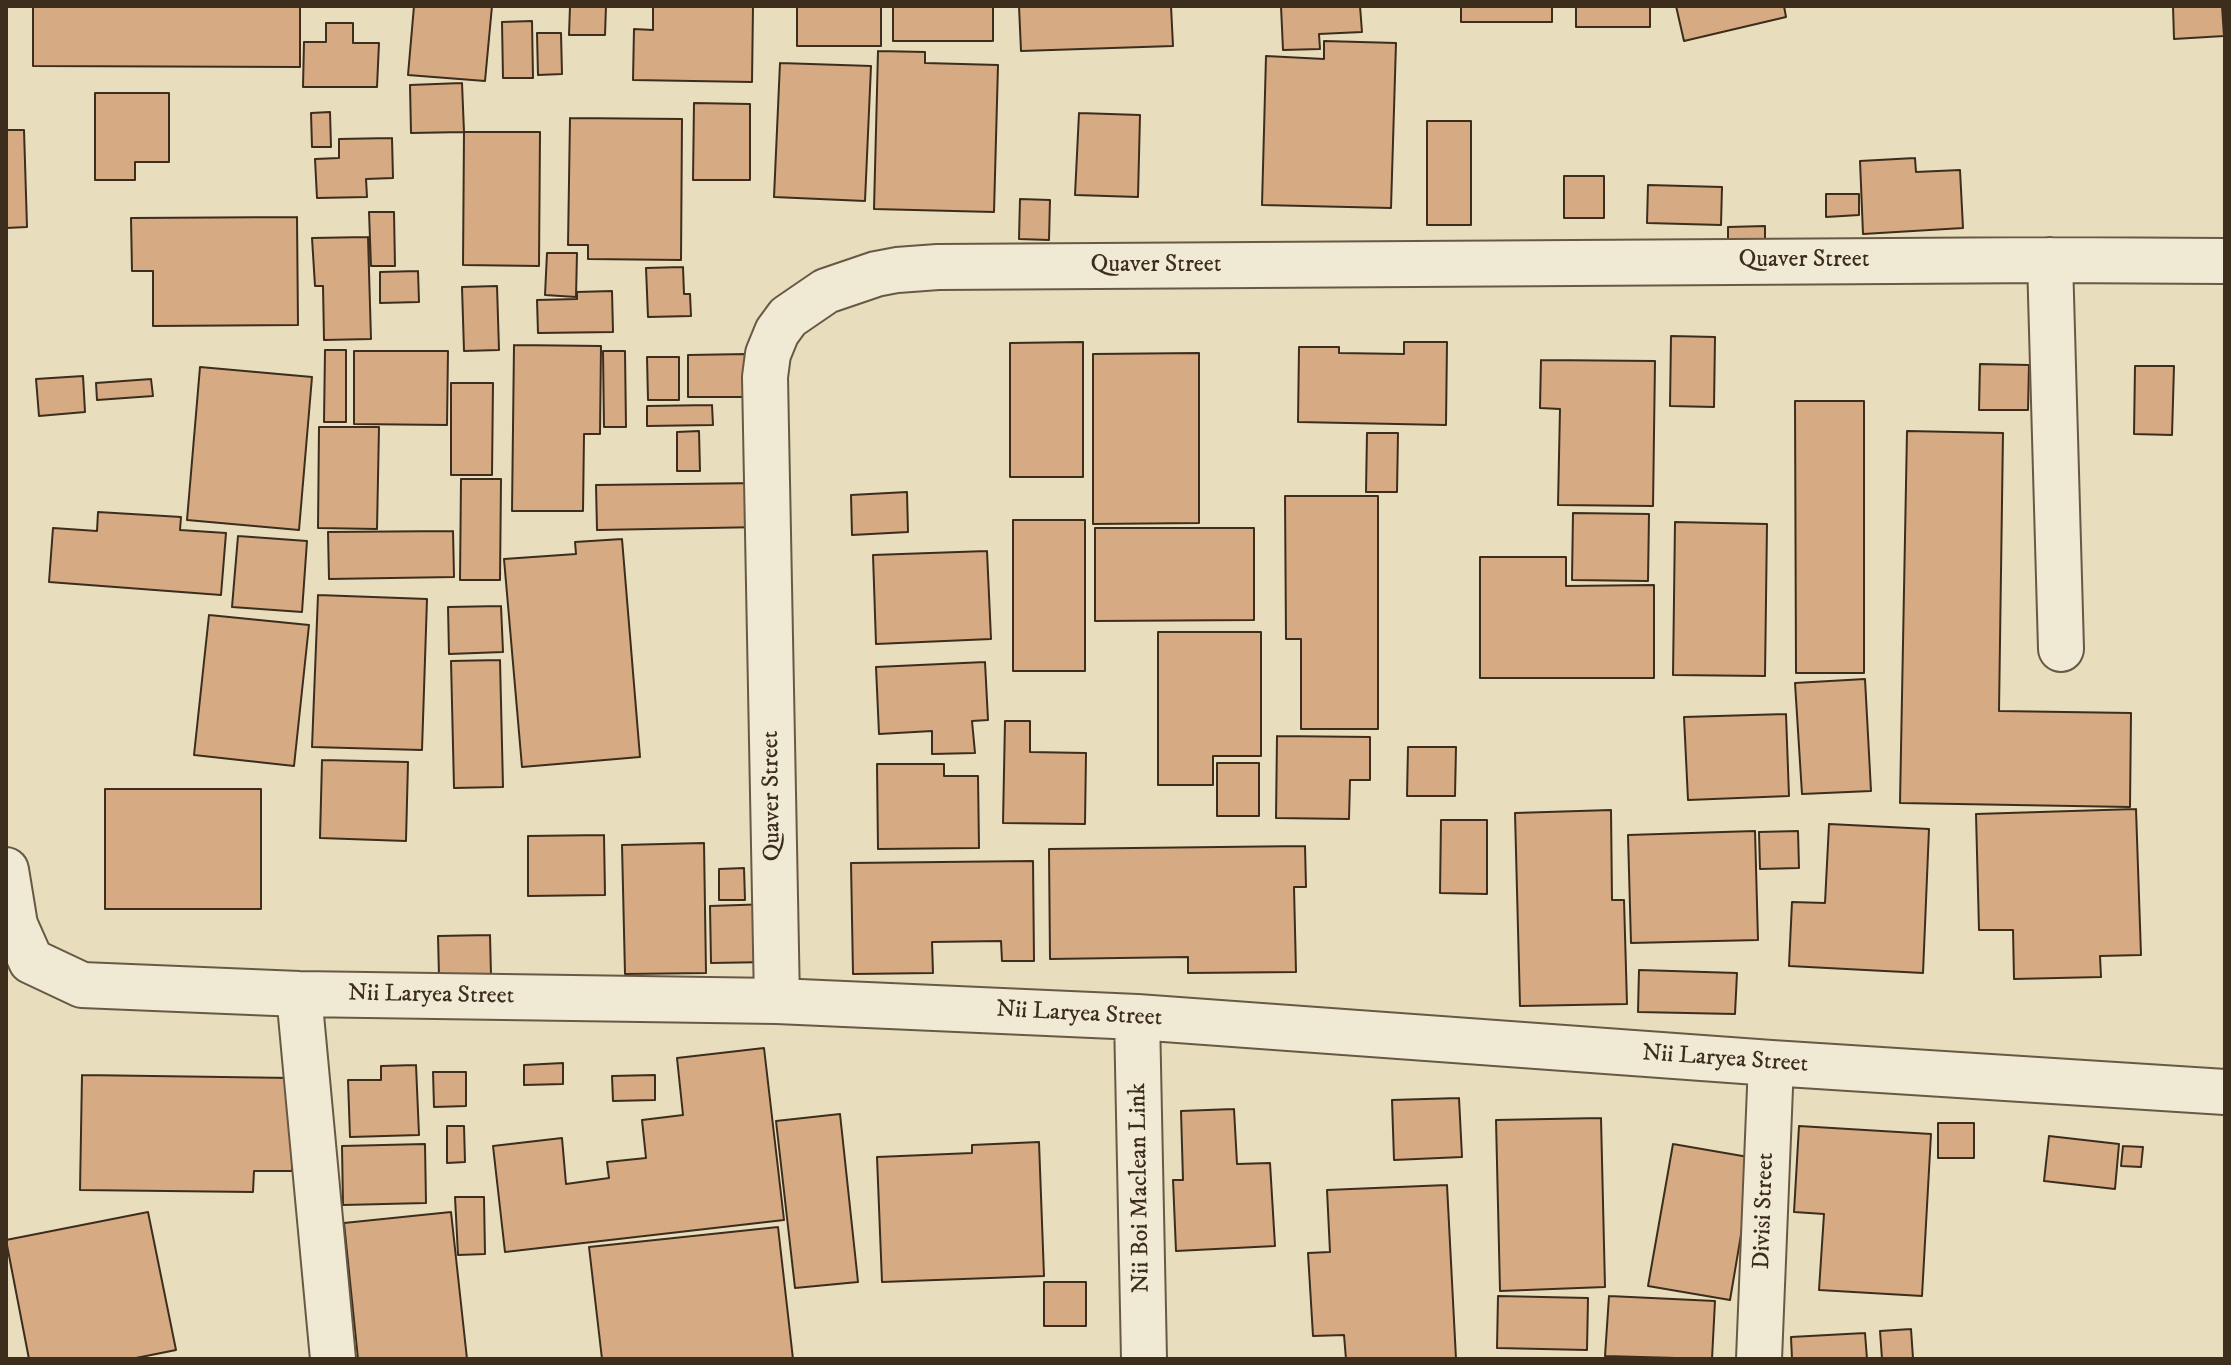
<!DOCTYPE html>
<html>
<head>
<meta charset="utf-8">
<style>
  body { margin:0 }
  #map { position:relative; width:2231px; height:1365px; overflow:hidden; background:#e8ddbc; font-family:"IM FELL DW Pica",serif }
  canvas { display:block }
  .frame { position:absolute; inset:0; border:8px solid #3d2d1d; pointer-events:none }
</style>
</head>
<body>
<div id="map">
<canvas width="2231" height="1365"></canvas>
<div class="frame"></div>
</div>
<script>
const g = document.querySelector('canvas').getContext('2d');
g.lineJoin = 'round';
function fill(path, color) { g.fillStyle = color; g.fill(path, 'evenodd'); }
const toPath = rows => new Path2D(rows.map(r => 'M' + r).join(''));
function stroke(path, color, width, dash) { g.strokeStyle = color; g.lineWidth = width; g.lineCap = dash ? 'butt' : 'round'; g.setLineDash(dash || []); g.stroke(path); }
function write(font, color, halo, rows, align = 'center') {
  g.font = font + ' "IM FELL DW Pica",serif'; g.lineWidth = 6; g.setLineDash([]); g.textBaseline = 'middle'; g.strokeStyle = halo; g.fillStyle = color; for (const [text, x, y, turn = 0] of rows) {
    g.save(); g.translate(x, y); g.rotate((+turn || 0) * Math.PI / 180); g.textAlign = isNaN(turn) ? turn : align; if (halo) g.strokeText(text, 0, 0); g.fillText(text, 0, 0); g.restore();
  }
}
const building = toPath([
  [33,6,300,7,300,67,33,66,33,6],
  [414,6,492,6,485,81,408,75,414,6],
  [570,6,606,6,605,35,569,35,570,6],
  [653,6,753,6,752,82,633,80,634,29,653,30,653,6],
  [797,6,881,6,881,46,797,46,797,6],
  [893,6,993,6,993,41,893,41,893,6],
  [1019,6,1171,6,1173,46,1021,51,1019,6],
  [1281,6,1360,6,1362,32,1319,34,1320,49,1283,50,1281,6],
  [1461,6,1552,6,1552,22,1461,22,1461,6],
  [1576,6,1650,6,1650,27,1576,27,1576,6],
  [1676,6,1784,6,1786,17,1684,41,1676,6],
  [2173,6,2222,6,2224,36,2174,39,2173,6],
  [532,21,533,78,503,78,502,22,532,21],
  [326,23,353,23,353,43,379,43,377,87,303,87,304,42,326,42,326,23],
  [537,33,561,33,562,74,538,75,537,33],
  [1324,41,1396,43,1391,208,1262,205,1266,56,1324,59,1324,41],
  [878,51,925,52,925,63,998,65,994,212,874,209,878,51],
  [780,63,871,66,865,201,774,197,780,63],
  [462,83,464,132,411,133,410,85,462,83],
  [95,93,169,93,169,162,135,162,135,180,95,180,95,93],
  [694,103,750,104,750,180,693,180,694,103],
  [330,112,331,147,312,147,311,113,330,112],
  [1079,113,1140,115,1138,197,1075,195,1079,113],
  [570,118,682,119,681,260,588,259,588,245,568,245,570,118],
  [1427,121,1471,121,1471,225,1427,225,1427,121],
  [6,130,24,130,27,227,6,228,6,130],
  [464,132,540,132,539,266,463,265,464,132],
  [392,138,393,178,366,179,367,197,317,198,315,159,339,158,339,139,392,138],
  [1915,158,1916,172,1960,170,1963,228,1863,234,1860,161,1915,158],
  [1564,176,1604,176,1604,218,1564,218,1564,176],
  [1648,185,1722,187,1721,225,1647,223,1648,185],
  [1826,194,1859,194,1859,215,1826,217,1826,194],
  [1020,199,1050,200,1049,240,1019,239,1020,199],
  [369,212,394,212,395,266,371,266,369,212],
  [297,217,298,325,153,326,153,271,132,271,131,218,297,217],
  [1765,226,1765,252,1728,252,1728,227,1765,226],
  [368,237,371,339,324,340,323,286,315,286,312,238,368,237],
  [547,253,577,253,576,297,545,295,547,253],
  [683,267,684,294,690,294,691,316,648,317,646,268,683,267],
  [418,271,419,302,380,303,380,272,418,271],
  [497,286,499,350,464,351,462,287,497,286],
  [612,291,613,332,538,333,537,300,577,299,577,292,612,291],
  [1671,336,1715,337,1714,407,1670,406,1671,336],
  [1083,342,1083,477,1010,477,1010,343,1083,342],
  [1404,342,1447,342,1446,425,1298,422,1299,347,1339,347,1339,353,1404,354,1404,342],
  [514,345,601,346,600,434,584,434,583,511,512,511,514,345],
  [325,350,346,350,346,422,324,422,325,350],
  [354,351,448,351,447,425,354,424,354,351],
  [603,351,625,351,626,427,604,427,603,351],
  [1199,353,1199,523,1093,524,1093,354,1199,353],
  [748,354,748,397,688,397,688,355,748,354],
  [647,357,679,357,679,400,648,400,647,357],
  [1541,360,1655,361,1653,506,1558,505,1560,409,1540,408,1541,360],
  [1980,364,2029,365,2028,410,1979,410,1980,364],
  [2135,366,2174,366,2172,435,2134,434,2135,366],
  [200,367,312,377,299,530,187,520,200,367],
  [83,376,85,412,39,416,36,379,83,376],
  [151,379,153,396,97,400,96,383,151,379],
  [451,383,493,383,492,475,451,475,451,383],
  [1795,401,1864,401,1864,673,1796,673,1795,401],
  [712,405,713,425,647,426,647,406,712,405],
  [319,427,379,427,377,529,318,528,319,427],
  [699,431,700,471,677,471,677,432,699,431],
  [1907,431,2003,433,1999,711,2131,713,2130,807,1900,803,1907,431],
  [1367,433,1398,433,1397,492,1366,492,1367,433],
  [461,479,501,479,500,580,460,580,461,479],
  [762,483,763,527,597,530,596,485,762,483],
  [907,492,908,532,852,535,851,495,907,492],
  [1285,496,1378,496,1378,729,1301,729,1301,639,1286,639,1285,496],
  [98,512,181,517,180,530,226,533,221,595,49,582,53,528,97,531,98,512],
  [1573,513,1649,514,1648,581,1572,580,1573,513],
  [1013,520,1085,520,1085,671,1013,671,1013,520],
  [1675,522,1767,524,1765,676,1673,675,1675,522],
  [1095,528,1254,528,1254,620,1095,621,1095,528],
  [453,531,454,577,329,579,328,532,453,531],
  [238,536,307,541,302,612,232,607,238,536],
  [622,539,640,757,522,767,504,559,576,554,575,542,622,539],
  [987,551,991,639,876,644,873,555,987,551],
  [1480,557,1566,557,1566,586,1654,585,1654,678,1480,678,1480,557],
  [318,595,427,599,422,750,312,747,318,595],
  [501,606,503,652,449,654,448,607,501,606],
  [209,615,309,625,294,766,194,755,209,615],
  [1158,632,1261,632,1261,756,1213,756,1213,785,1158,785,1158,632],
  [500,660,503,787,454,788,451,661,500,660],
  [985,662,988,720,972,721,975,753,932,754,932,731,879,734,876,667,985,662],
  [1865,679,1871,791,1802,794,1795,683,1865,679],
  [1786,714,1789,796,1688,800,1684,717,1786,714],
  [1005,721,1030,721,1030,752,1086,753,1085,824,1003,823,1005,721],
  [1277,736,1370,737,1370,780,1350,780,1349,819,1276,818,1277,736],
  [1408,747,1456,747,1455,796,1407,796,1408,747],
  [322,760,408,762,406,841,320,838,322,760],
  [1217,763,1259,763,1259,816,1217,816,1217,763],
  [877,764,944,764,944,776,978,776,979,848,878,849,877,764],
  [105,789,261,789,261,909,105,909,105,789],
  [2136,809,2141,955,2100,956,2101,977,2014,979,2013,930,1979,930,1976,814,2136,809],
  [1611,810,1612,900,1624,900,1627,1004,1520,1006,1515,813,1611,810],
  [1441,820,1487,820,1487,894,1440,893,1441,820],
  [1829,824,1929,829,1923,973,1789,966,1792,902,1825,903,1829,824],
  [1755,831,1758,940,1631,943,1628,835,1755,831],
  [1798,831,1799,868,1760,869,1759,832,1798,831],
  [604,835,605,895,528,896,528,836,604,835],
  [704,843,706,973,625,974,622,845,704,843],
  [1305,846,1306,887,1294,887,1296,972,1188,973,1188,957,1050,959,1049,849,1305,846],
  [1033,861,1034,961,1002,961,1001,941,932,942,933,973,853,974,851,863,1033,861],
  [744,868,745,900,719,900,719,869,744,868],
  [770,904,770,962,711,963,710,906,770,904],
  [490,935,491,975,439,976,438,936,490,935],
  [1639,970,1737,973,1735,1014,1638,1012,1639,970],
  [764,1048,784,1220,505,1252,493,1146,562,1138,566,1184,609,1178,607,1162,646,1158,642,1120,683,1115,677,1058,764,1048],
  [563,1063,563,1084,524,1085,524,1065,563,1063],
  [416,1065,419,1135,350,1137,348,1080,381,1080,381,1066,416,1065],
  [433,1072,466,1072,466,1106,434,1107,433,1072],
  [82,1075,293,1078,292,1171,254,1171,253,1192,80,1190,82,1075],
  [655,1075,655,1100,613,1101,612,1076,655,1075],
  [1459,1098,1462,1157,1394,1160,1392,1100,1459,1098],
  [1234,1109,1237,1164,1270,1163,1275,1246,1176,1251,1173,1180,1183,1180,1181,1111,1234,1109],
  [840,1114,858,1282,795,1288,776,1121,840,1114],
  [1601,1118,1605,1287,1500,1291,1496,1120,1601,1118],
  [1938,1123,1974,1123,1974,1158,1938,1158,1938,1123],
  [447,1126,464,1126,465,1162,447,1163,447,1126],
  [1799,1126,1931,1134,1922,1296,1819,1290,1824,1214,1794,1212,1799,1126],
  [2049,1136,2119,1144,2115,1189,2044,1181,2049,1136],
  [1039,1142,1044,1276,882,1282,877,1157,972,1153,972,1145,1039,1142],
  [425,1144,426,1203,343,1205,342,1146,425,1144],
  [1673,1144,1754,1158,1730,1300,1648,1286,1673,1144],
  [2123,1146,2143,1147,2141,1167,2121,1166,2123,1146],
  [1447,1185,1456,1359,1346,1359,1344,1335,1313,1336,1308,1253,1330,1252,1327,1190,1447,1185],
  [455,1197,484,1197,485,1254,458,1255,455,1197],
  [148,1212,176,1350,131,1359,29,1359,6,1240,148,1212],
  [451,1212,467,1359,358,1359,344,1223,451,1212],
  [778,1227,793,1359,602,1359,589,1247,778,1227],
  [1044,1282,1086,1282,1086,1326,1044,1326,1044,1282],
  [1498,1296,1588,1298,1587,1350,1497,1348,1498,1296],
  [1609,1296,1715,1301,1712,1359,1605,1356,1609,1296],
  [1911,1329,1913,1358,1882,1359,1880,1331,1911,1329],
  [1865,1333,1867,1359,1792,1359,1791,1337,1865,1333]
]);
fill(building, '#d6aa83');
stroke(building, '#3d2d1d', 2);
const minor = toPath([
  [2050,260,2061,649],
  [6,870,15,925,31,961,82,985,299,994,777,1001,1137,1017,1771,1063,2225,1092],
  [299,994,333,1359],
  [777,1001,765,377,768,354,777,332,788,317,826,291,876,274,897,270,938,267,2050,260,2225,261],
  [1137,1017,1144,1359],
  [1759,1359,1771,1063]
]);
stroke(minor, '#685945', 48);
stroke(minor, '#f0e9d3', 44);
write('24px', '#3d2d1d', '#f0e9d3', [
  ["Quaver Street",1804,261],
  ["Quaver Street",1156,266],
  ["Quaver Street",773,796,-91],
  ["Nii Laryea Street",431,996,1],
  ["Nii Laryea Street",1079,1015,3],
  ["Nii Laryea Street",1725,1060,4],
  ["Nii Boi Maclean Link",1141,1188,-91],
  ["Divisi Street",1765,1211,-88]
]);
</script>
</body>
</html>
